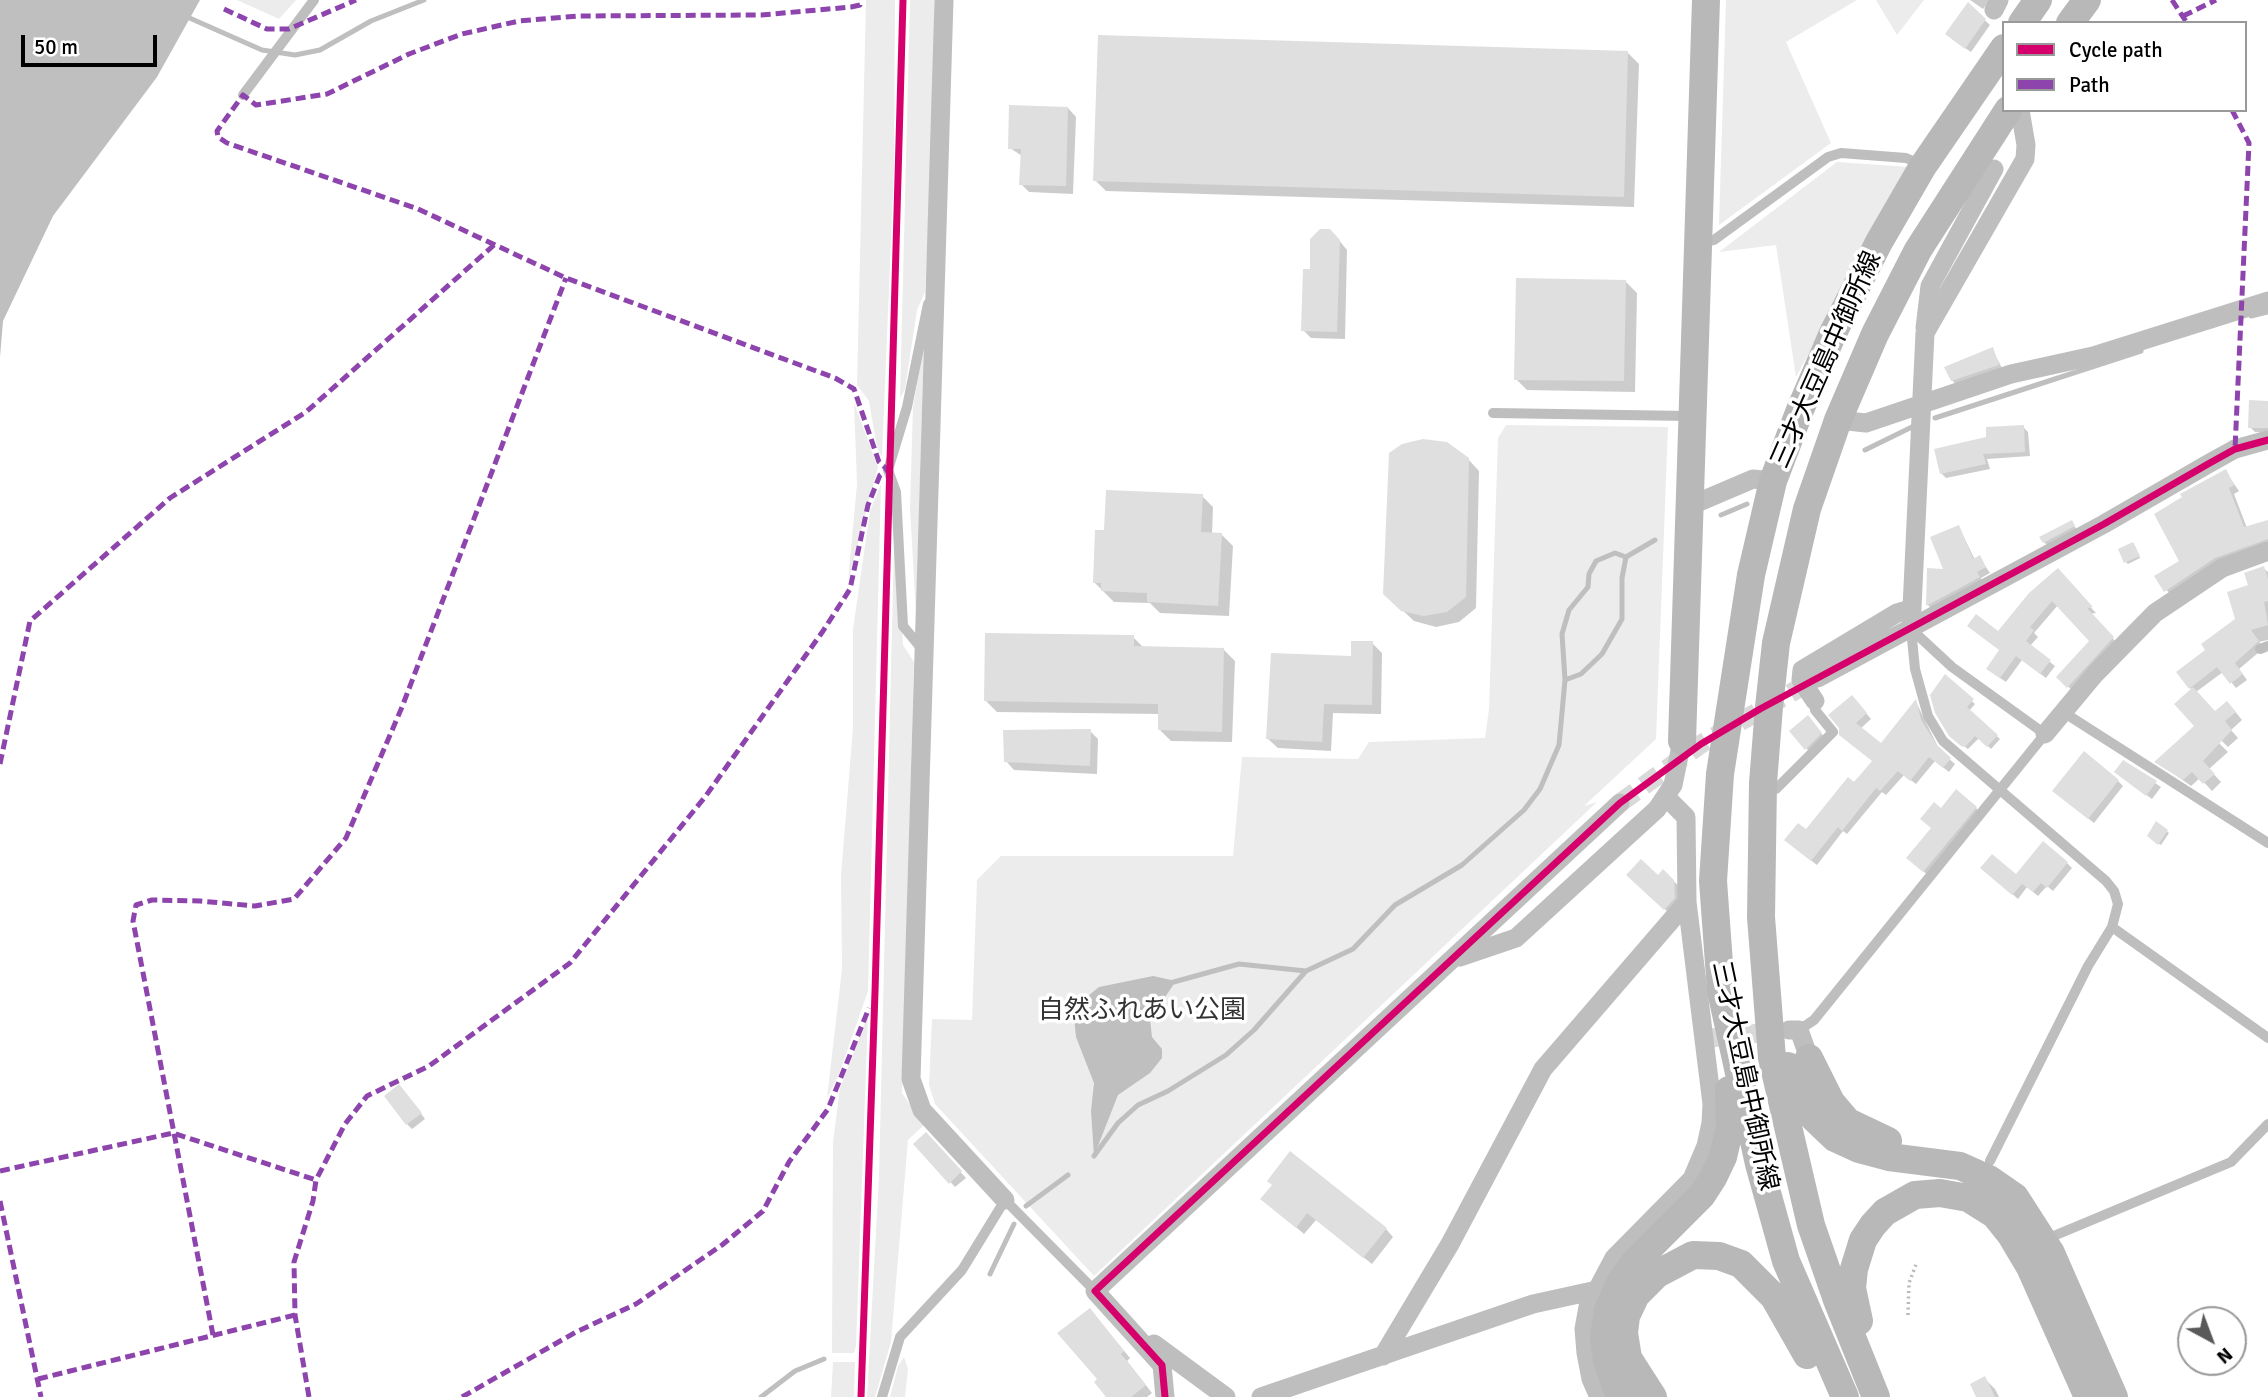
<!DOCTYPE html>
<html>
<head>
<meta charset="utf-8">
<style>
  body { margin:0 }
  #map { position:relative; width:2268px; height:1397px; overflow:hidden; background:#fff; font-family:Signika,sans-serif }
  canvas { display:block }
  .legend { position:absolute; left:2002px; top:21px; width:245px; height:91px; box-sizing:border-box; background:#fff; border:2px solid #999; margin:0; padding:9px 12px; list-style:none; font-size:21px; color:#000 }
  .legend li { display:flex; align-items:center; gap:14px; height:35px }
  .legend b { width:35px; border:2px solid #999 }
  .north { position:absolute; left:2177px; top:1306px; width:70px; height:70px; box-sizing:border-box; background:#fff; border:2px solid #999; border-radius:50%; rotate:139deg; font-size:19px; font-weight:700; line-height:28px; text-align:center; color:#000 }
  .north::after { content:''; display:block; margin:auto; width:24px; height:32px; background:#595959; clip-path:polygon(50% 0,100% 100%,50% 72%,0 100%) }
  .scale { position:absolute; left:21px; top:35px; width:136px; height:32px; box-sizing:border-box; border:4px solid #000; border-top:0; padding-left:9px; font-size:21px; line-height:24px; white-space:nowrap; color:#000; -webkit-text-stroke:5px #fff; paint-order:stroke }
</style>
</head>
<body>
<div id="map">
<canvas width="2268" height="1397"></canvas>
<ul class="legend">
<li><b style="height:9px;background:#d6006c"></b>Cycle path</li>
<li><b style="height:9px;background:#8e44ad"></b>Path</li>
</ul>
<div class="north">N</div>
<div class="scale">50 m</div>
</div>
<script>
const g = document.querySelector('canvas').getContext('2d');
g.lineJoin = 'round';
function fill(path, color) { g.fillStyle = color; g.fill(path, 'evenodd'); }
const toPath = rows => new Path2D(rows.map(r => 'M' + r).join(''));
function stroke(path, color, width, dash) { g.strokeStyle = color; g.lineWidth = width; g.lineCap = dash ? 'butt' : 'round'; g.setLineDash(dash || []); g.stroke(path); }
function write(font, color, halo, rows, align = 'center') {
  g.font = font + ' Signika,"Noto Sans JP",sans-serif'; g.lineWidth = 7; g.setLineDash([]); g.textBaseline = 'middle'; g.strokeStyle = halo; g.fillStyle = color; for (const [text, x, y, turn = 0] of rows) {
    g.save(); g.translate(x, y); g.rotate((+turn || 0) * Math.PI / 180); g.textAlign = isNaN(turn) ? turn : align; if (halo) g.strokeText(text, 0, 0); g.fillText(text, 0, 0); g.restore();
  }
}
fill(toPath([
  [237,0,296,0,279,19],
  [866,0,895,0,894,167,882,457,877,447,869,401,857,385],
  [910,0,934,0,936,74,925,292,917,310,905,389,900,398],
  [1726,0,1857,0,1786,42,1831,143,1719,225],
  [1876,0,1924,0,1897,35],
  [1837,162,1910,167,1796,377,1776,245,1719,252],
  [924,343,916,614,910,508,913,407],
  [854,403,878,467,848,581,857,484],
  [1506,425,1668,427,1656,739,1584,806,1597,802,1094,1276,935,1104,929,1085,932,1019,972,1020,977,880,1001,856,1233,856,1242,757,1358,759,1369,742,1485,738,1489,709,1498,438],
  [881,484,868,991,839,1074,827,1098,842,969,841,876,853,727,853,629,870,511],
  [894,543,897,548,903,645,914,662,902,1093,924,1125,908,1140,891,1342,875,1397,867,1397,879,1176],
  [868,1015,856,1346,854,1353,832,1353,833,1142,840,1088],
  [904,1357,908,1369,905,1397,890,1397,898,1366],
  [833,1362,855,1362,854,1397,831,1397]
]), '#ececec');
fill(toPath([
  [0,0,200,0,157,77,53,216,3,321,0,357],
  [1153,976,1176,981,1150,1019,1152,1037,1162,1049,1162,1058,1150,1073,1118,1095,1094,1156,1091,1111,1094,1083,1076,1037,1074,1017,1082,1001,1099,987]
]), '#bfbfbf');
fill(toPath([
  [1970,0,1990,0,1983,9],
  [1968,5,1990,25,1971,52,1952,39],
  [1628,53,1639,64,1634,207,1106,191,1095,180],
  [1068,108,1076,117,1073,194,1029,192,1021,184,1022,156,1010,148],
  [1338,239,1347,250,1345,339,1311,338,1303,330,1311,270],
  [1626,282,1637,293,1635,392,1527,390,1516,379],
  [1992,349,2003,370,1957,386,1952,380],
  [2268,403,2268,433,2255,432,2250,427],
  [2023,427,2028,432,2030,456,1987,459,1990,469,1946,478,1941,473,1988,439],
  [1468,459,1479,471,1476,608,1459,622,1436,627,1414,621,1397,605],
  [2225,471,2239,491,2234,494,2247,528,2268,521,2268,546,2172,597,2157,577,2181,561],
  [1202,496,1213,507,1212,534,1221,534,1233,546,1229,616,1160,613,1150,603,1114,602,1094,582,1105,532],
  [2071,522,2078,531,2049,547,2044,542],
  [1959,527,1975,560,1979,557,1990,573,1981,578,1983,582,1932,610,1928,605,1929,570,1946,571],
  [2135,546,2140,558,2128,564,2126,562],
  [2263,568,2268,572,2268,640,2259,642,2264,648,2239,669,2247,680,2236,688,2223,672,2196,692,2215,713,2234,710,2242,720,2231,730,2238,738,2228,747,2217,736,2215,739,2228,752,2209,769,2221,782,2212,791,2200,778,2191,786,2157,762,2196,726,2192,690,2178,673,2207,651,2237,620,2251,586],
  [2057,571,2096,613,2090,614,2118,644,2074,692,2058,677,2091,641,2058,605,2034,633,2038,637,2030,646,2055,666,2046,678,2022,660,2006,682,1994,674,2001,651,1998,634],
  [1133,637,1144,648,1224,650,1235,661,1232,742,1171,741,1160,730,1160,714,997,712,986,701],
  [1372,643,1382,653,1381,714,1333,713,1331,751,1278,748,1268,739],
  [1946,677,1975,704,1969,711,2000,739,1991,749,1979,738,1968,749,1954,739],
  [1857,702,1871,719,1860,729,1881,746,1916,702,1940,751,1955,764,1949,772,1935,761,1916,784,1904,775,1886,795,1882,792,1847,834,1843,831,1817,865,1791,845,1874,762,1847,740],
  [1813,723,1826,739,1811,753,1806,748],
  [1090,731,1098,739,1097,774,1014,770,1006,761],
  [2124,762,2161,787,2152,799,2122,777],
  [2118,781,2123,786,2094,823,2060,796],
  [1976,808,1983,815,1931,878,1915,864,1941,810],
  [2157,824,2169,833,2161,845,2149,836],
  [2067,863,2072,868,2053,891,2047,886,2038,896,2027,887,2018,899,1988,872,2016,877],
  [1663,872,1679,886,1679,903,1670,914,1629,875,1658,877],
  [404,1091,425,1119,412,1129,407,1124],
  [926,1135,966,1178,955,1187,915,1144],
  [1263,1199,1386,1229,1393,1237,1372,1264,1316,1220,1304,1234],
  [1096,1317,1130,1358,1127,1361,1152,1393,1147,1397,1108,1397,1100,1379],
  [1985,1379,1995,1389,1999,1397,1978,1397]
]), '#0003');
stroke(toPath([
  [185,16,262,50,295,55,320,50,371,21,424,0],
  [2251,316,2268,312],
  [1935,418,2141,351],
  [1865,450,1916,425],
  [1721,515,1747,504],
  [1565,680,1562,634,1569,610,1588,587,1589,574,1596,561,1615,553,1626,557],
  [1170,983,1239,964,1306,971],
  [1094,1156,1118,1123,1138,1105,1168,1091,1226,1055,1254,1030,1306,971,1353,949,1395,905,1462,865,1524,810,1540,789,1559,745,1565,680,1581,674,1602,654,1622,619,1622,578,1626,557,1655,540],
  [1026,1206,1068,1175],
  [990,1274,1014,1224],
  [761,1397,795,1371,824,1359]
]), '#bfbfbf', 5);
fill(toPath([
  [1968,2,1986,19,1965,49,1945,34],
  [1098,35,1628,51,1624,197,1093,181],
  [1009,105,1068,107,1066,186,1019,185,1021,149,1008,149],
  [1320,229,1330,229,1340,240,1337,332,1301,331,1303,269,1310,269,1310,239],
  [1516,278,1626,280,1624,381,1514,380],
  [1993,347,1999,365,1951,381,1944,367],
  [2249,400,2268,401,2268,428,2248,428],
  [2024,425,2025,452,1983,454,1986,464,1940,474,1934,449,1986,437,1986,427],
  [1423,439,1447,442,1469,458,1466,597,1447,612,1424,616,1401,611,1383,594,1389,453,1402,444],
  [2226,469,2234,485,2229,488,2244,527,2268,520,2268,539,2215,558,2164,592,2154,576,2179,561,2154,514,2182,497,2180,494],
  [1106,490,1203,494,1201,532,1222,533,1218,606,1147,602,1147,593,1101,591,1101,583,1093,583,1095,530,1104,530],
  [2072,520,2075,526,2043,543,2039,537],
  [1959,525,1973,559,1980,555,1986,567,1977,572,1980,577,1926,606,1927,568,1943,569,1930,537],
  [2133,542,2140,556,2124,563,2118,549],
  [2264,566,2268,579,2268,601,2264,602,2268,625,2251,630,2259,641,2235,663,2243,674,2230,684,2217,667,2189,689,2176,672,2205,650,2201,644,2235,619,2227,592,2248,585,2244,573],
  [2058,568,2093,607,2087,608,2114,637,2067,688,2056,677,2089,641,2052,601,2030,627,2034,630,2026,641,2051,660,2040,674,2016,656,2000,678,1986,669,1999,650,1967,626,1976,614,1998,631,2029,593],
  [985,633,1134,635,1134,646,1224,648,1222,732,1158,730,1158,704,984,701],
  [1351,641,1373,641,1372,705,1324,704,1322,742,1266,739,1271,653,1351,656],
  [1945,674,1974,699,1967,707,1998,735,1987,747,1975,736,1965,747,1961,746,1949,736,1935,713,1930,695],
  [2193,687,2215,711,2227,701,2236,712,2225,721,2232,730,2203,761,2215,774,2203,784,2192,772,2183,780,2154,762,2194,726,2174,704],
  [1852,695,1867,713,1856,723,1881,743,1916,699,1921,720,1937,745,1951,758,1943,768,1929,757,1910,781,1898,771,1880,791,1876,788,1842,831,1838,827,1811,861,1784,840,1798,823,1806,829,1848,777,1854,782,1872,761,1839,735,1839,728,1828,715],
  [1808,715,1822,733,1805,750,1789,731],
  [1091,729,1090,766,1004,762,1003,730],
  [2084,751,2119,780,2088,819,2052,791],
  [2123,760,2157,781,2146,796,2114,772],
  [1956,789,1977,807,1923,872,1906,858,1931,828,1920,819,1934,802,1941,808],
  [2156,821,2168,830,2158,845,2147,836],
  [2043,841,2068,862,2047,888,2041,883,2033,892,2022,884,2012,895,1980,868,1992,854,2016,874],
  [1641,859,1658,875,1663,869,1674,880,1675,898,1664,910,1626,875],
  [399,1084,422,1113,406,1125,384,1096],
  [926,1132,962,1171,949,1184,913,1144],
  [1290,1151,1387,1228,1363,1258,1307,1213,1296,1228,1260,1199,1272,1185,1267,1181],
  [1090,1308,1124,1351,1121,1354,1146,1385,1131,1397,1106,1397,1094,1382,1097,1379,1057,1333],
  [1985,1376,1995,1397,1976,1397,1970,1384]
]), '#dfdfdf');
stroke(toPath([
  [1620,803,1701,744,1817,678],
  [1711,1038,1780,1031]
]), '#d9d9d9', 19, [19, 10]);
stroke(toPath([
  [1908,1315,1909,1283,1917,1262]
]), '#b9b9b9', 3.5, [2, 3.5]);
stroke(toPath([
  [243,95,314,0],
  [1702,243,1714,240,1828,157,1841,153,1906,158,1920,164],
  [1493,413,1689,416],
  [1911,629,1915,669,1928,716,1943,741,2106,881,2114,891,2118,904,2112,927,2088,966,1990,1161],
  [922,649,903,626,896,492,888,470,907,407,928,304],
  [2260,649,2268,646],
  [2063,712,2268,843],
  [1776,789,1833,732,1815,710,1815,701],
  [2112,927,2268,1038],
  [1799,1030,1814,1020,2045,734,1952,667,1911,629],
  [2056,1235,2231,1162,2268,1124],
  [882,1397,900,1337,962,1270,1005,1200,1095,1291]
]), '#bebebe', 10);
stroke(toPath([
  [944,0,911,1079,922,1110,1005,1200],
  [1994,10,1999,0],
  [1925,328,1930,286,1994,169],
  [1838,420,1866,423,2011,374,2093,356,2268,301],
  [1692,505,1753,479,1773,481],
  [1911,629,1925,333,2025,159,2026,145,2020,110],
  [1818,678,2104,524,2208,464,2235,449,2268,440],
  [1815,701,1801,680,1802,670,1897,613,1911,609],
  [2045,734,2095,674,2155,613,2222,568,2268,551],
  [1460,957,1516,938,1657,809,1673,785,1682,741],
  [1789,1030,1799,1030,1809,1058],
  [1154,1344,1226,1397],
  [1383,1356,1450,1244,1543,1069,1687,902],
  [1165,1397,1162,1365,1095,1291,1620,803],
  [1261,1397,1533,1304,1597,1290],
  [1599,1397,1591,1379,1586,1353,1584,1329,1588,1307,1614,1258,1692,1179,1706,1146,1711,1123,1712,1104,1687,902,1686,817,1666,797]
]), '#bebebe', 19);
stroke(toPath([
  [2022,23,2038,0],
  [2070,23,2087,0],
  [1682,741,1706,0],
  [1809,1058,1831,1102,1848,1122,1888,1141],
  [1788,1066,1798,1096,1814,1118,1835,1138,1859,1149,1889,1157,1960,1166,1989,1179,2015,1197,2051,1253,2114,1397],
  [1859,1321,1852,1288,1854,1269,1863,1240,1873,1225,1885,1212,1915,1195,1940,1193,1968,1198,1995,1215,2011,1235,2030,1267,2088,1397],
  [1625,1397,1617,1389,1607,1361,1604,1338,1608,1310,1620,1283,1634,1263,1702,1195,1713,1178,1723,1157,1730,1127,1729,1090],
  [1653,1397,1628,1358,1624,1333,1626,1316,1636,1295,1657,1274,1693,1255,1719,1256,1741,1264,1774,1297,1807,1355],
  [1845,1397,1786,1261,1759,1164,1721,991,1713,881,1720,774,1751,575,1773,481,1800,410,1833,333,1879,242,1923,166,2004,48],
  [1876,1397,1837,1300,1811,1225,1772,1058,1761,917,1763,783,1769,707,1776,643,1807,509,1838,420,1875,334,1918,250,2008,110]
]), '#b8b8b8', 28);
stroke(toPath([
  [2172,0,2187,23],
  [224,9,267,29,289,29,356,0],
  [2183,16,2216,0],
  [2232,110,2249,143,2235,449],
  [0,764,30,621,170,498,306,412,494,245],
  [0,1171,173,1133,316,1180],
  [0,1201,41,1397],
  [213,1335,133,921,136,905,152,900,200,901,255,906,294,899,346,838,402,707,566,278],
  [38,1379,295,1315],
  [309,1397,295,1315,294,1262,313,1201,316,1180,345,1124,367,1096,429,1066,570,963,705,797,823,631,850,589,868,505,880,475,888,470,879,462,854,389,835,378,566,278,418,209,227,143,218,137,217,131,243,95,256,105,327,94,409,54,462,34,519,21,579,16,761,15,851,7,860,5,860,0],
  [462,1397,576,1332,636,1304,722,1245,763,1211,789,1162,828,1109,869,1008]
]), '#8e44ad', 5, [10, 5]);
stroke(toPath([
  [861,1397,875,992,903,0],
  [1165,1397,1162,1365,1095,1291,1620,803,1701,744,1760,709,2104,524,2208,464,2235,449,2268,440]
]), '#d6006c', 7);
write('26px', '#000', '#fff', [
  ["三才大豆島中御所線",1827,360,-66],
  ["三才大豆島中御所線",1744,1076,78]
]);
write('26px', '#333', '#fff', [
  ["自然ふれあい公園",1142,1011]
]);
</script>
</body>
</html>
